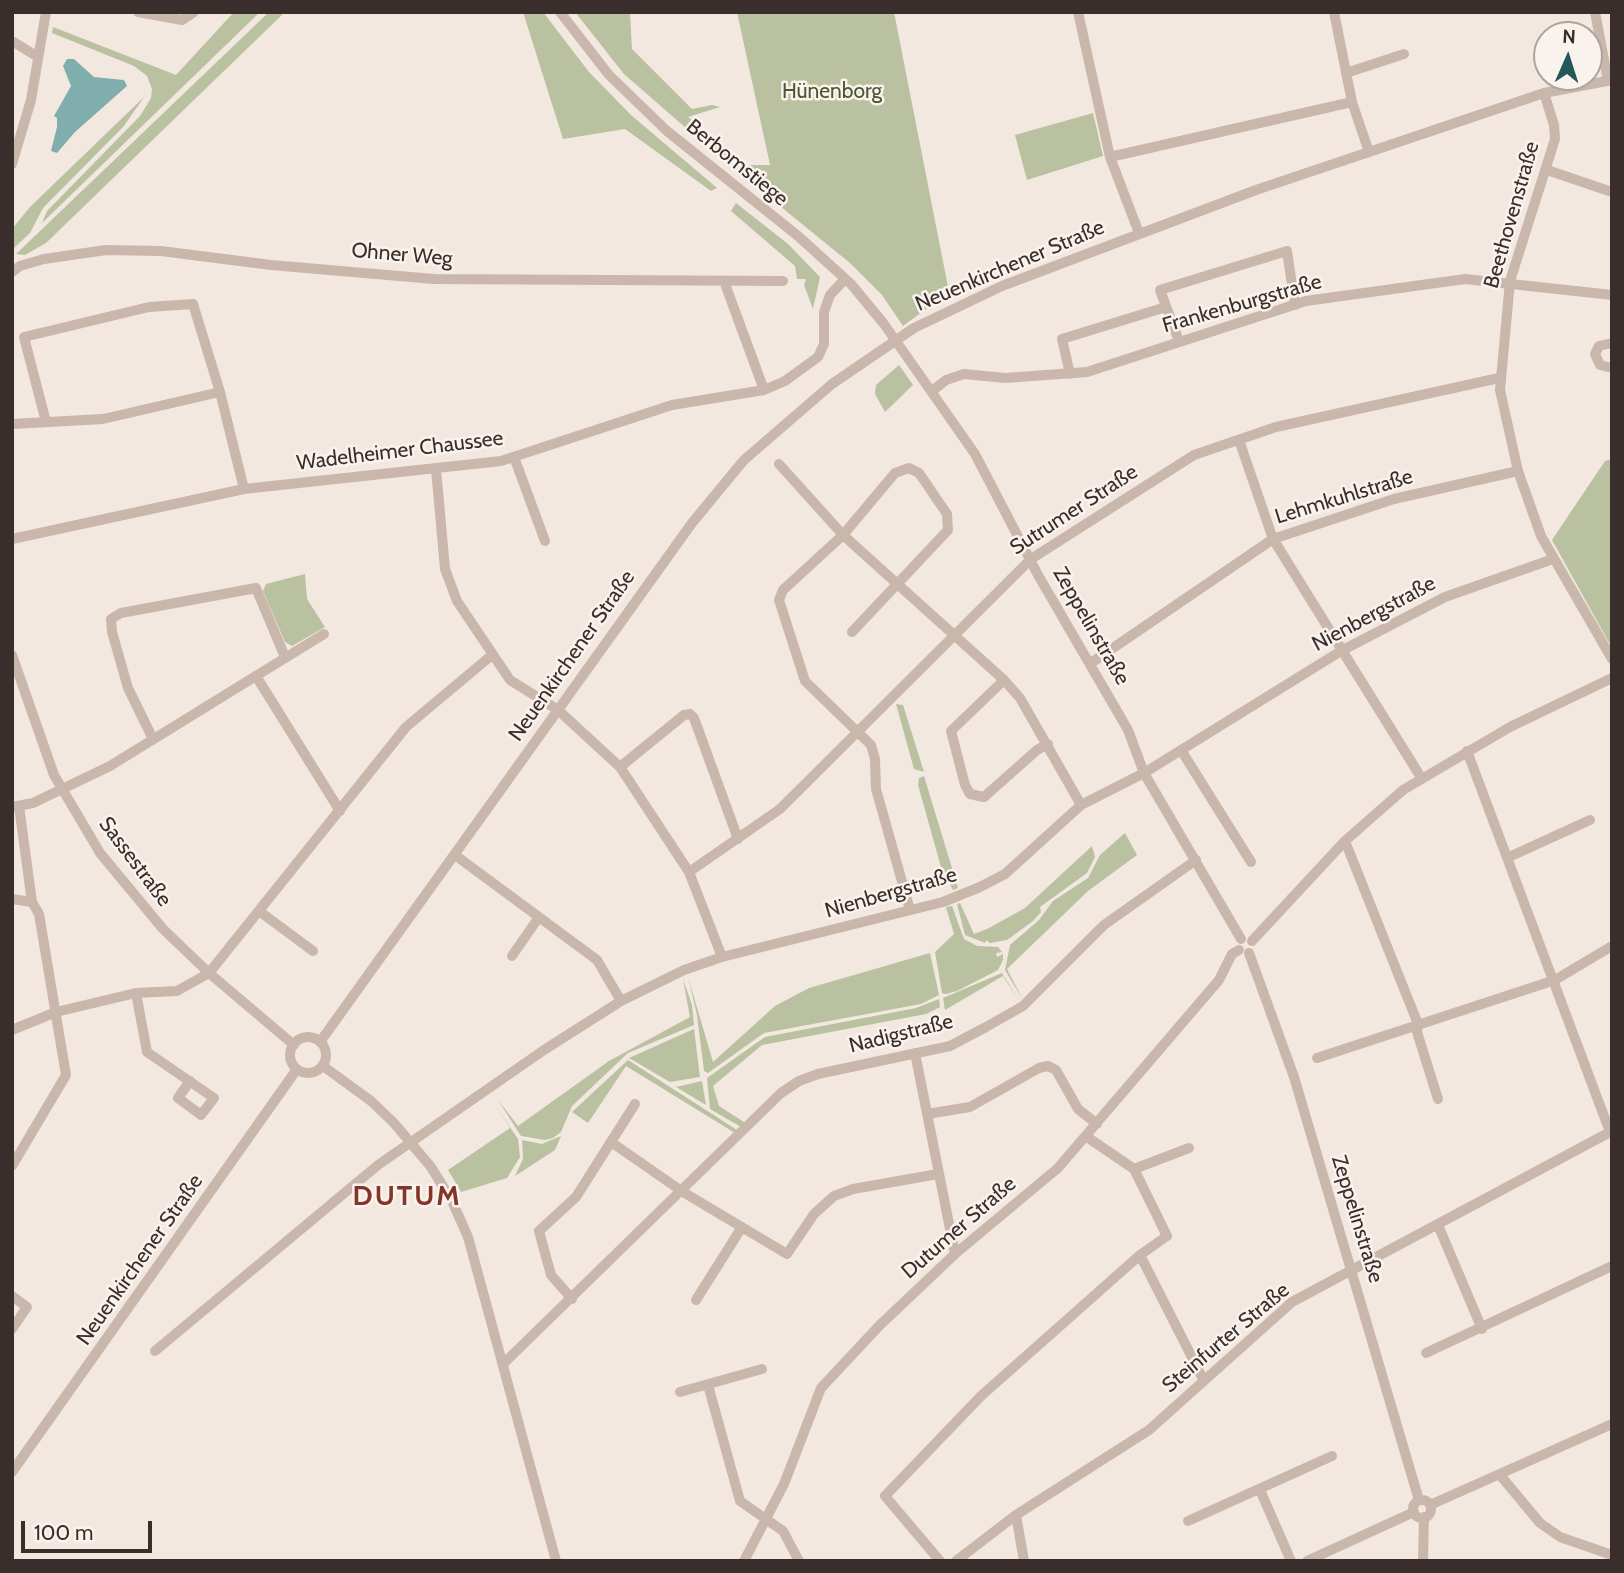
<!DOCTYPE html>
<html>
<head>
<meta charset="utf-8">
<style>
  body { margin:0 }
  #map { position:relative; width:1624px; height:1573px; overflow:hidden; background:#f2e8e0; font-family:Cabin,sans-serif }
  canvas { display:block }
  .frame { position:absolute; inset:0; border:14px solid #392e2b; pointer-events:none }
  .north { position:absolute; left:1533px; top:21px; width:70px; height:70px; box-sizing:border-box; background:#faf2ed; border:2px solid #ada49f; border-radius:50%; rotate:3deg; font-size:19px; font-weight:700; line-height:28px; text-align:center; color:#392e2b }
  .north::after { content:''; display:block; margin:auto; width:24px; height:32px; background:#225857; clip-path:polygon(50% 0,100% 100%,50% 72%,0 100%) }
  .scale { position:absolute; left:21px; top:1521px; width:131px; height:32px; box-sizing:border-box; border:4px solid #392e2b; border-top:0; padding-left:9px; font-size:21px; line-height:24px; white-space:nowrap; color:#392e2b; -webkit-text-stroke:5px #faf2ed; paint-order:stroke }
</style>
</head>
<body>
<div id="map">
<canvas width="1624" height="1573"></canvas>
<div class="frame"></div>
<div class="north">N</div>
<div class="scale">100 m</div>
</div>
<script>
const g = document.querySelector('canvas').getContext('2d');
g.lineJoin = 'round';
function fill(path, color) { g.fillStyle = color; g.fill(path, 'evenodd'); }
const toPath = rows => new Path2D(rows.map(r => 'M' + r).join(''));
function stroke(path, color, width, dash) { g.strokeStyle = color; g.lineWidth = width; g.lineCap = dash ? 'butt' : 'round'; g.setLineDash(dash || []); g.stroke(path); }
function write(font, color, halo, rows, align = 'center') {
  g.font = font + ' Cabin,sans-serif'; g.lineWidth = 5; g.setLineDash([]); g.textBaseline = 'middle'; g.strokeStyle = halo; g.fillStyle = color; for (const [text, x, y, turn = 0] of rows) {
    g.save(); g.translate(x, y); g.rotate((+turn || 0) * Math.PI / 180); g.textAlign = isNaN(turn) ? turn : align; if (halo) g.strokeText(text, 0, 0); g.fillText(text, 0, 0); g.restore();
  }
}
fill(toPath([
  [234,12,260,12,42,223,47,211,140,116,151,98,152,89,147,76,134,66,52,33,53,27,176,75],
  [269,12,285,12,46,243,25,255,16,254],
  [523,12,543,12,589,72,631,115,717,188,711,191,625,129,563,139],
  [575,12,630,12,632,49,692,109,712,105,720,107,688,117,747,165,770,165,737,12,894,12,949,292,903,326,882,295,850,263,711,150,624,74],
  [144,97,124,126,43,208,30,233,13,249,12,229,30,207],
  [1093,113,1103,156,1027,180,1015,135],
  [736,203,788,244,820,277,813,309,804,285,806,279,797,279,795,266,731,211],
  [899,365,913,385,885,412,875,394,876,385],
  [1612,459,1612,648,1552,540,1605,461],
  [305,574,307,599,325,627,292,646,285,642,263,591,266,584],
  [896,704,903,705,924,772,914,769],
  [924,776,958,888,953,890,941,867,918,785,919,778],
  [1125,833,1137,855,1088,891,1007,969,1023,1000,1005,970,1010,945,1039,920,1053,901,1088,878,1100,855],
  [1092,846,1095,857,1087,873,1040,907,1041,912,1033,921,1007,940,990,943,986,940,985,943,965,935,957,904,960,903,974,934,989,928,1025,908],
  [952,906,964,939,977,946,998,947,1002,952,996,953,997,957,1003,954,1003,960,998,970,957,991,946,994,942,993,935,952,954,934,946,907],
  [930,953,939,995,921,1004,764,1033,708,1073,704,1071,697,1015,688,977,713,1062,775,1006,809,988],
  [1002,973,1021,1004,1003,976,945,1010,943,998],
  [683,979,692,1005,694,1025,628,1053,572,1106,561,1132,553,1138,545,1140,521,1136,498,1100,518,1126,609,1061,690,1017],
  [939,999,940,1007,926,1014,762,1045,713,1086,719,1106,744,1122,741,1127,710,1109,707,1078,765,1037,916,1008],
  [694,1029,700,1077,670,1082,629,1058],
  [628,1060,737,1130,735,1133,626,1066,588,1123,572,1112],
  [702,1081,706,1105,676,1087],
  [491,1099,518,1139,520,1157,507,1178,461,1192,448,1170,510,1128],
  [561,1136,555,1150,515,1176,523,1159,522,1140,542,1144]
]), '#b9c1a0');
fill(toPath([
  [67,59,74,59,94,77,124,80,127,86,75,132,57,153,51,151,57,127,57,118,54,116,71,86,63,66]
]), '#80aeac');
stroke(toPath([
  [138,12,182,20,194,12],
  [560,12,609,75,667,131,798,236,851,284,884,324,975,454,1038,575,1128,730,1144,773,1241,939],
  [1078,12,1110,157,1139,233],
  [1334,12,1352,102,1369,152],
  [1595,12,1608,81],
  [12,41,38,57],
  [1346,73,1404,54],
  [1544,93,1554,125,1555,139,1510,281,1500,390,1518,471,1541,536,1612,659],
  [1110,157,1352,102],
  [12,164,31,100,46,12],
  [1547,170,1612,192],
  [12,272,20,266,44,259,106,250,161,251,271,265,434,279,783,281],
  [724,281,764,390],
  [1179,341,1160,290,1287,251,1295,305],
  [1612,343,1599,346,1595,354,1600,365,1612,368],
  [1070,374,1062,339,1166,307],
  [932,391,946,380,964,374,1005,378,1087,372,1306,301,1465,279,1612,295],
  [46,422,24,337,149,307,193,304,220,392],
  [12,424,103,419,220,392,244,489],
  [1239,440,1273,539,1422,779],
  [514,457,545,541],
  [779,464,843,535,1004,680,1020,698,1081,805],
  [436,469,445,569,457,601,510,680,558,710,620,767,689,872,722,957],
  [12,539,244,489,501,461,672,405,764,390,785,381,818,357,824,344,824,312,830,295,845,279],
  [852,632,948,530,947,514,919,473,909,468,895,473,843,535,783,590,779,600,805,681,871,745,875,759,876,789,910,910],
  [12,655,54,775,100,853,163,929,209,973,294,1045],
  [1091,663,1273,539,1394,499,1518,471],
  [256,676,340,811],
  [1004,680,951,731,965,785,970,794,984,797,1037,750,1048,744],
  [153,739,128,688,112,632,111,619,121,613,256,588,285,657],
  [1181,750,1251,862],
  [1467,751,1610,1132],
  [620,767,684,715,690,714,694,718,738,839],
  [19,806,32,902],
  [12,807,33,803,110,766,324,634],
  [1345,841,1418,1024,1417,1032,1438,1099],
  [455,855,597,960,621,1001],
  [1509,857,1590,820],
  [689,872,780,809,1031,559,1194,455,1276,427,1499,378],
  [12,899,32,902,39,914,66,1075,12,1166],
  [259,911,313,951],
  [1252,941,1345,841,1403,790,1510,727,1612,678],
  [1249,953,1294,1077,1419,1500],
  [512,956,539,917],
  [136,993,147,1052,214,1098,201,1115,178,1098,190,1081],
  [12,1030,56,1012,136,993,177,991,209,973,406,727,492,655],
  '290 1055a18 18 0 1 1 36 0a18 18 0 1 1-36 0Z',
  [320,1042,692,523,744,460,832,384,914,328,1002,286,1256,190,1369,152,1544,93,1612,80],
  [915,1053,955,1254],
  [1317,1058,1555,980,1612,946],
  [323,1066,371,1101,394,1123,431,1167,452,1201,468,1237,556,1561],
  [927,1114,970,1107,1039,1068,1048,1066,1056,1070,1078,1109,1097,1124],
  [611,1142,683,1192,787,1254,814,1214,834,1196,853,1189,938,1174],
  [1134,1169,1189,1148],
  [1438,1225,1482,1329],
  [1140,1255,1204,1381],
  [12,1296,27,1307,12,1329],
  [572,1299,551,1275,539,1231,576,1197,635,1104],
  [696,1300,742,1227],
  [155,1351,378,1165,544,1050,621,1001,684,970,722,957,943,902,980,887,1005,874,1081,805,1144,773,1341,651,1445,597,1553,559],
  [1426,1353,1612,1266],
  [503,1364,781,1093,799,1081,818,1074,950,1046,986,1027,1023,1006,1104,925,1196,860],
  [708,1385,740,1501,783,1531,799,1561],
  [680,1392,762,1369],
  [12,1472,297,1069],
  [1500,1475,1540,1523,1560,1537,1612,1555],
  [1260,1490,1291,1561],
  '1413 1509a9 9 0 1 1 18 0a9 9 0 1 1-18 0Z',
  [1430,1505,1612,1424],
  [1016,1515,1024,1561],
  [1188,1521,1332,1456],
  [744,1561,784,1484,821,1388,880,1325,955,1254,1058,1168,1219,980,1232,954,1239,950],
  [940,1561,885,1496,981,1396,1140,1255,1167,1236,1134,1169,1087,1137],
  [956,1561,1016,1515,1149,1430,1292,1302,1612,1131],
  [1307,1561,1414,1512],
  [1423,1561,1424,1517]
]), '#cab7ac', 10);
write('21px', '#4b5630', '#faf2ed', [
  ["Hünenborg",832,92]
]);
write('21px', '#392e2b', '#faf2ed', [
  ["Berbomstiege",737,163,39],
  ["Beethovenstraße",1512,215,-74],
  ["Ohner Weg",402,255,5],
  ["Neuenkirchener Straße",1010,266,-23],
  ["Frankenburgstraße",1242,304,-16],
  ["Wadelheimer Chaussee",400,451,-7],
  ["Lehmkuhlstraße",1344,497,-17],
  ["Sutrumer Straße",1074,510,-33],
  ["Nienbergstraße",1374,614,-28],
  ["Zeppelinstraße",1091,626,60],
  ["Neuenkirchener Straße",572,656,-55],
  ["Sassestraße",135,862,53],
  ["Nienbergstraße",891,893,-16],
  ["Nadigstraße",901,1034,-14],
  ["Zeppelinstraße",1357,1219,73],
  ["Dutumer Straße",959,1228,-41],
  ["Neuenkirchener Straße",140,1260,-55],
  ["Steinfurter Straße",1226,1338,-40]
]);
g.letterSpacing = '2px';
write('bold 28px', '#843527', '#faf2ed', [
  ["DUTUM",407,1197]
]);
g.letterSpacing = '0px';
</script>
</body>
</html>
